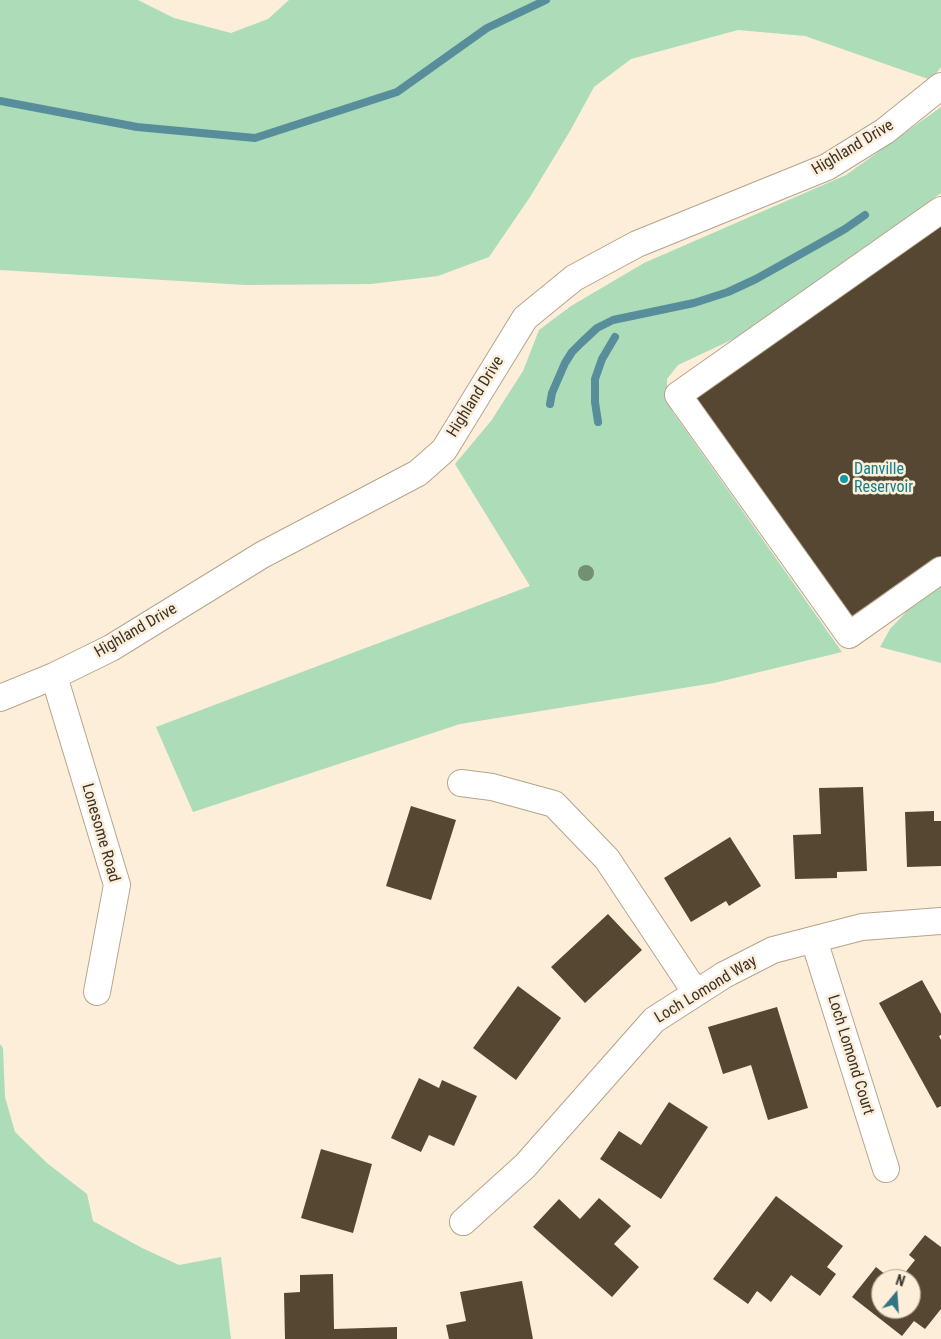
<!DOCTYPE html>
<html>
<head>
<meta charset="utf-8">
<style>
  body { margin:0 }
  #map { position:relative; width:941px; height:1339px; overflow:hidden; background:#fdeed9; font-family:"Roboto Condensed",sans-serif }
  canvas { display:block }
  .north { position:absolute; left:871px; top:1269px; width:50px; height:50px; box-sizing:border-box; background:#fdeed9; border:1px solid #afa393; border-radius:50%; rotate:18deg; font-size:14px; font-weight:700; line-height:20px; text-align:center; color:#3a3329 }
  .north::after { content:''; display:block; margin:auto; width:18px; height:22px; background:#317584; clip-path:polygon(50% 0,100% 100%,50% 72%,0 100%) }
</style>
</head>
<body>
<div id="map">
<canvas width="941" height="1339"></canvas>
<div class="north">N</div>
</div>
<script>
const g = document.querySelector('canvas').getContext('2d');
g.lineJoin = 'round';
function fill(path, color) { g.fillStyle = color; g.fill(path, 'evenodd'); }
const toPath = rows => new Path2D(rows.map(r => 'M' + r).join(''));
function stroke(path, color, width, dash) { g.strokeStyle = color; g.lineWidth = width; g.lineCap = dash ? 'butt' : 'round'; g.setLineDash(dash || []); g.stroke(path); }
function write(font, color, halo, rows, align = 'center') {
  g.font = font + ' "Roboto Condensed",sans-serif'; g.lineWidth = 5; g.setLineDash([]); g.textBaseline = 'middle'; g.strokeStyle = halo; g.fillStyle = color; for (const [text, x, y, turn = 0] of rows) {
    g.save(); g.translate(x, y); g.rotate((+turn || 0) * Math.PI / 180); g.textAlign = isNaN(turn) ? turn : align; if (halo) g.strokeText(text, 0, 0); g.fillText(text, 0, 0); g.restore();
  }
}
fill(toPath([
  [0,0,138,0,174,18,231,33,268,19,289,0,941,0,941,67,931,80,805,36,738,30,631,59,594,87,570,131,530,197,489,257,438,276,371,284,245,285,0,270],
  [941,107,941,193,740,336,678,365,667,379,667,395,672,411,842,652,714,683,460,724,193,812,156,727,530,586,455,464,491,421,523,371,539,330,571,306,644,263,846,175],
  [941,587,941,663,880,647,890,629,907,611],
  [0,1044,3,1048,5,1097,15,1132,47,1163,87,1194,93,1221,142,1248,179,1265,221,1257,231,1339,0,1339]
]), '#addcb8');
stroke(toPath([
  [0,101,137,127,255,138,397,92,487,28,546,0],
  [550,404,552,393,565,363,572,352,581,343,597,328,613,320,694,303,728,292,756,279,815,246,845,229,865,215],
  [598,422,595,402,595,379,602,359,615,337]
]), '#588e9b', 8);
fill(toPath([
  [941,218,941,562,851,625,688,397],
  [863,787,867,871,837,872,837,878,795,879,793,835,821,834,819,788],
  [411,806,456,820,431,900,386,886],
  [934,811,934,821,941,821,941,866,907,867,905,812],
  [730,837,761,886,729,906,726,901,691,922,664,878],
  [608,914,642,950,585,1003,551,967],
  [922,980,941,1014,941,1035,939,1036,941,1040,941,1106,937,1108,879,1003],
  [518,986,561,1018,516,1080,473,1048],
  [777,1007,808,1108,768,1120,751,1065,723,1074,708,1027],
  [419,1078,439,1088,442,1080,477,1096,454,1146,429,1135,421,1152,391,1138],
  [669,1102,708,1127,661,1199,600,1159,619,1131,641,1145],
  [321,1149,372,1164,353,1233,301,1218],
  [776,1196,843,1246,827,1267,836,1274,820,1296,791,1275,771,1302,757,1291,748,1304,713,1279],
  [599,1198,631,1226,614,1244,639,1267,612,1297,533,1227,559,1199,580,1219],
  [925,1235,941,1247,941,1309,925,1329,914,1321,902,1336,852,1297,876,1267,891,1279,881,1279,881,1309,911,1309,911,1279,900,1279,915,1260,909,1255],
  [333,1274,334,1329,397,1327,397,1339,285,1339,284,1293,300,1292,300,1275],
  [522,1281,533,1339,449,1339,446,1325,466,1321,460,1292]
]), '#564732');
const minor = toPath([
  [941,210,678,395,849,635,941,570],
  [54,676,117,885,97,992],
  [0,698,54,676,111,648,262,555,418,473,444,450,525,318,574,278,637,244,827,167,885,131,941,86],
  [461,783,492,787,554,804,607,859,696,993],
  [814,940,886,1169],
  [463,1222,525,1166,654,1020,724,975,773,950,862,927,941,921]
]);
stroke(minor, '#b6a48c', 28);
stroke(minor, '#fff', 26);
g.fillStyle = '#729172';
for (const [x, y] of [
  [586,573]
]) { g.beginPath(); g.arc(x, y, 8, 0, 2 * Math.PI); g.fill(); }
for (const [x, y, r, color] of [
  [844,479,5,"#0f9aa8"]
]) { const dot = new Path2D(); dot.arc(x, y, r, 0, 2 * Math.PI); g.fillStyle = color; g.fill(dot); stroke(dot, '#fdeed9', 2); }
write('16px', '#3a3329', '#fdeed9', [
  ["Highland Drive",853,148,-31],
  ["Highland Drive",476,397,-58],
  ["Highland Drive",136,631,-30],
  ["Lonesome Road",100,833,74],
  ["Loch Lomond Way",706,990,-31],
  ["Loch Lomond Court",850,1055,73]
]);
write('16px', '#0d838f', '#fdeed9', [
  ["Danville",854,470],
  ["Reservoir",854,488]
], 'left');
</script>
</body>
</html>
